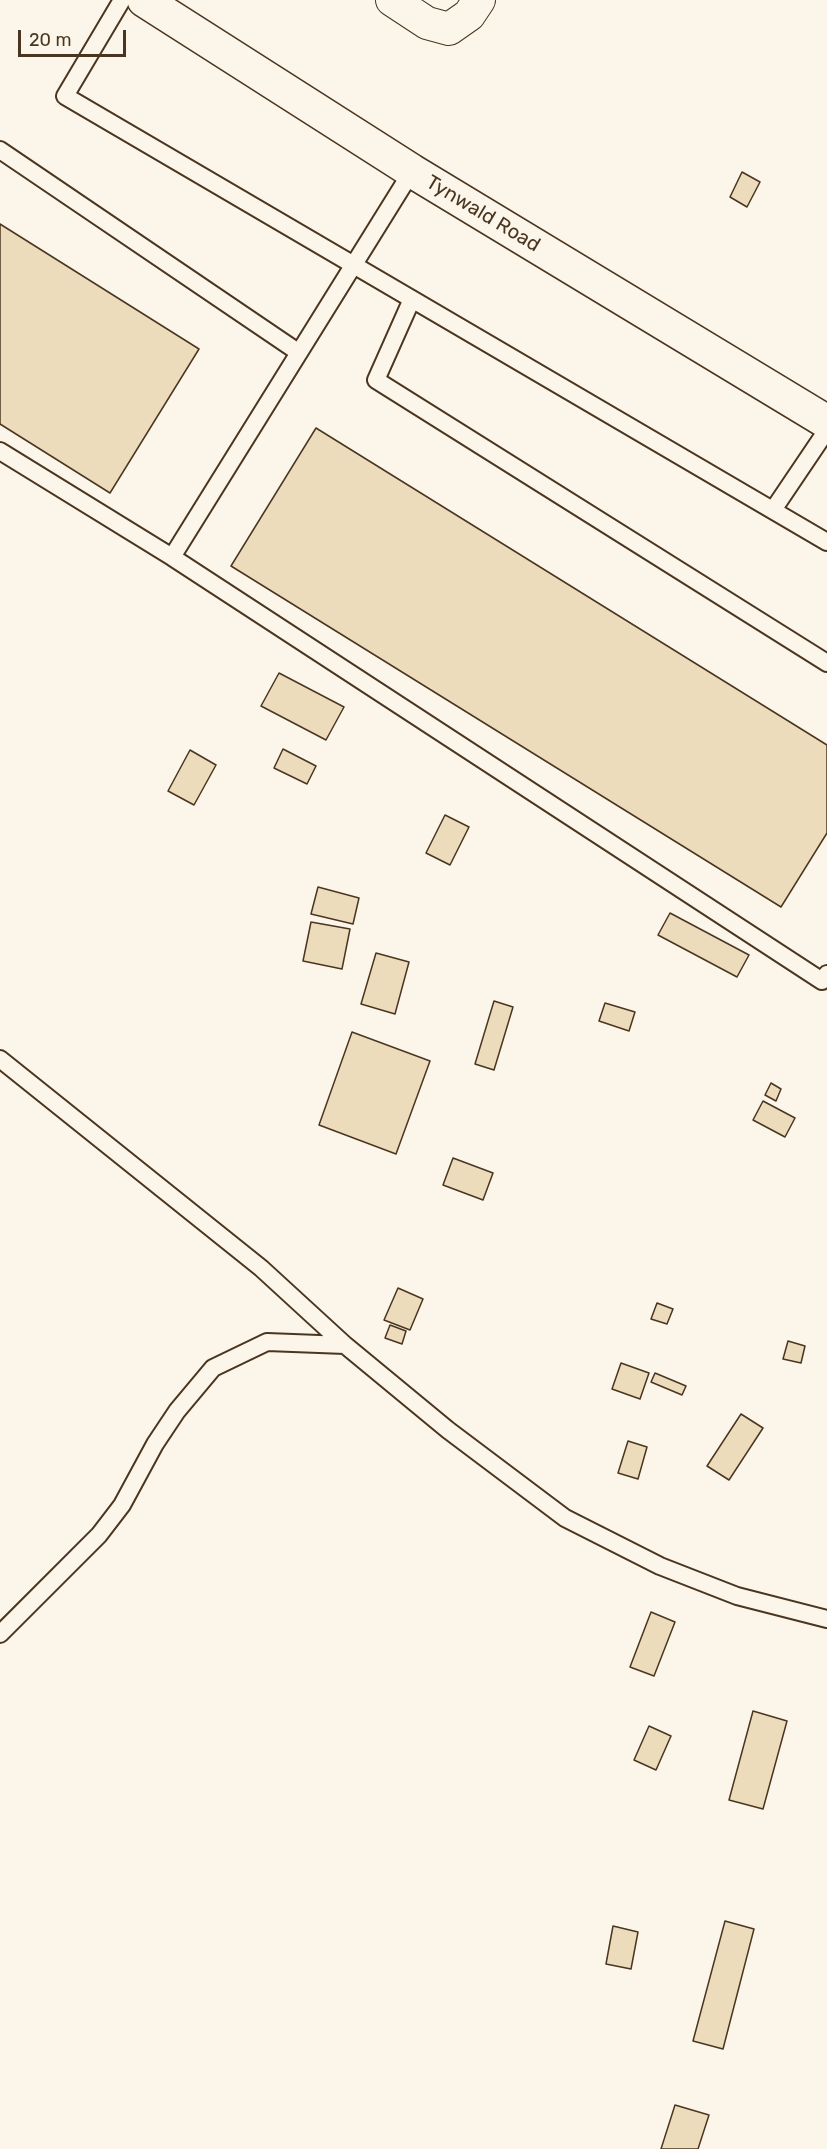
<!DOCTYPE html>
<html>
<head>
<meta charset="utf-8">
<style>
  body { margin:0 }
  #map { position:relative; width:827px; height:2149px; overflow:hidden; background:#fbf6e9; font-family:Rubik,sans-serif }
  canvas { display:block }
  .scale { position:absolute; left:18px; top:30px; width:108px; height:27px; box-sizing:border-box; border:3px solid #4a3520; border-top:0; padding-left:8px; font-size:18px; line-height:21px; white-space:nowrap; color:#4a3520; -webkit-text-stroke:4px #fbf6e9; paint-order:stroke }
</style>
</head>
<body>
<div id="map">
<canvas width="827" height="2149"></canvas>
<div class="scale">20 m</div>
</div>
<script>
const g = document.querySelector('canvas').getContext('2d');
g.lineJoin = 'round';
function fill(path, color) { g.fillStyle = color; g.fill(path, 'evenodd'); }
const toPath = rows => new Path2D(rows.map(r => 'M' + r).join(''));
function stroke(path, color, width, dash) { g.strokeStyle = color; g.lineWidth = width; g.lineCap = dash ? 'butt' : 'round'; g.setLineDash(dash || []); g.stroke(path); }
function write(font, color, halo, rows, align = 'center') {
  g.font = font + ' Rubik,sans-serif'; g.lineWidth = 4.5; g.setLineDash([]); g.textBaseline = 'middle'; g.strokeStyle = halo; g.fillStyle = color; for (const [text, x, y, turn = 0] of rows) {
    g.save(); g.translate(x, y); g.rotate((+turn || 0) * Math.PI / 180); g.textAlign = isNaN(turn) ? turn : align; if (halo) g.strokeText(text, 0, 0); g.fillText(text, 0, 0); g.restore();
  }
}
const building = toPath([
  [742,172,760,182,747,207,730,197,742,172],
  [0,224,199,349,110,493,0,424,0,224],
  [316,428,827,745,827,833,781,907,231,566,316,428],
  [279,673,344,707,326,740,261,706,279,673],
  [283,749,316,766,307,784,274,768,283,749],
  [190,750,216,765,194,805,168,791,190,750],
  [445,815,469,827,450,865,426,853,445,815],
  [318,887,359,898,353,924,311,914,318,887],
  [670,913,749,955,737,977,658,935,670,913],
  [311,922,350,929,342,969,303,961,311,922],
  [376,953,409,962,395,1014,361,1004,376,953],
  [494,1001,513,1007,494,1070,475,1064,494,1001],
  [605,1003,635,1012,629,1031,599,1021,605,1003],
  [352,1032,430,1061,396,1154,319,1125,352,1032],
  [771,1083,781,1089,776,1101,765,1095,771,1083],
  [763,1101,795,1118,785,1137,753,1120,763,1101],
  [453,1158,493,1173,483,1200,443,1185,453,1158],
  [398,1288,423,1299,410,1330,384,1320,398,1288],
  [657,1303,673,1309,667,1324,651,1319,657,1303],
  [390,1325,406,1331,402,1344,385,1338,390,1325],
  [788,1341,805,1346,801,1363,783,1359,788,1341],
  [621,1363,649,1373,640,1399,612,1389,621,1363],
  [655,1373,686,1386,682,1395,651,1382,655,1373],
  [741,1414,763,1428,729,1480,707,1466,741,1414],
  [628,1441,647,1447,638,1479,618,1473,628,1441],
  [651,1612,675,1622,654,1676,630,1667,651,1612],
  [753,1711,787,1721,763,1809,729,1800,753,1711],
  [649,1726,671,1736,656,1770,634,1760,649,1726],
  [725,1921,754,1929,723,2049,693,2041,725,1921],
  [613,1926,638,1932,631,1969,606,1964,613,1926],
  [675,2105,709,2115,698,2149,661,2149,675,2105]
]);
fill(building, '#ecdcbc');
stroke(building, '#4a3520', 1.5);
const lane = toPath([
  [122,0,65,96,827,542],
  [0,150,298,352],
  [412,299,376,380,827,663],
  [0,451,172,557,822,981,827,974],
  [773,510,827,430],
  [172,557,412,171],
  [0,1059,261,1268,345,1345,448,1430,565,1518,660,1566,737,1596,827,1619],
  [0,1634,99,1535,122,1505,155,1444,177,1411,213,1368,267,1342,345,1345]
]);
const street = toPath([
  [392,0,427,23,449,29,469,15,479,0]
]);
const primary = toPath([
  [144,0,412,171,827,422]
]);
stroke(lane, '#4a3520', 20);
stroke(street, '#4a3520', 34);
stroke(primary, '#4a3520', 36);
stroke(lane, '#fbf6e9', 16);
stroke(street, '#fbf6e9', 32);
stroke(primary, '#fbf6e9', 33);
write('20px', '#4a3520', '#fbf6e9', [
  ["Tynwald Road",483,214,31]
]);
</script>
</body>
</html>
